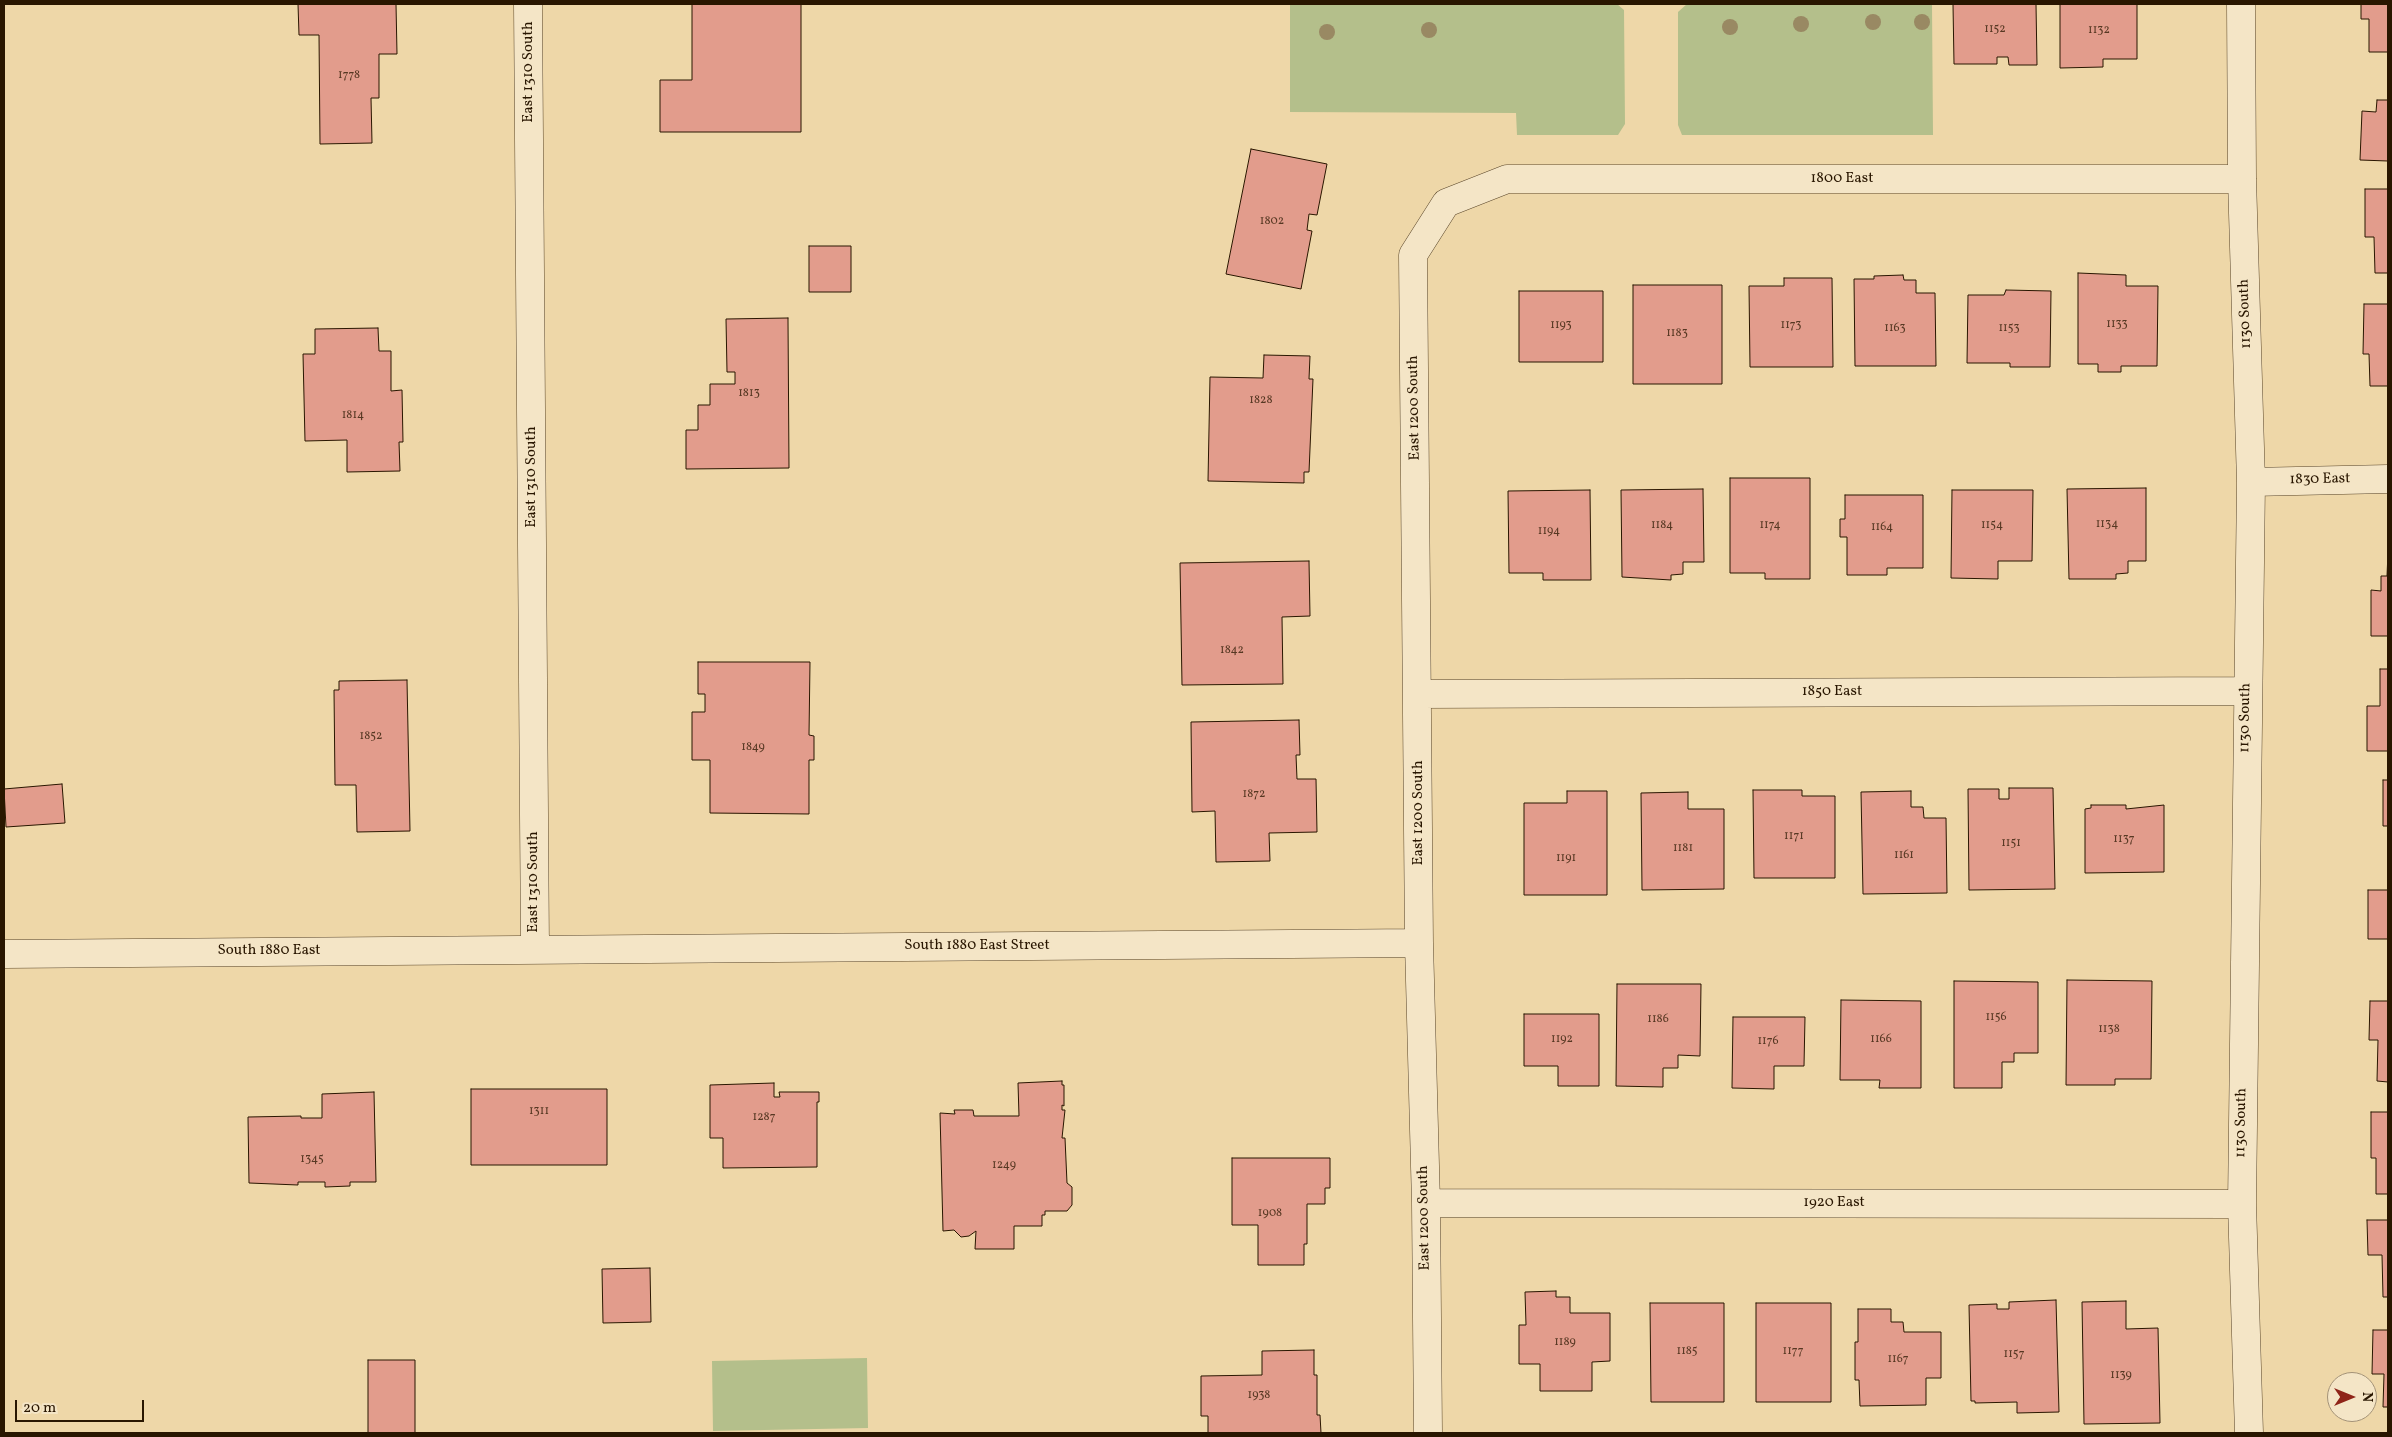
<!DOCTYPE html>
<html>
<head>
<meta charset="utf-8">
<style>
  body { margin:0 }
  #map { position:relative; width:2392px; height:1437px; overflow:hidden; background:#eed7a8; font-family:Vollkorn,serif }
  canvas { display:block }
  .frame { position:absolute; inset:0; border:5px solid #291600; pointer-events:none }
  .north { position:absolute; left:2327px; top:1372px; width:50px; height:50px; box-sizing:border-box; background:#f4e5c6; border:1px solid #a39277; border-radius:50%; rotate:90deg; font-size:14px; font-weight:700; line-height:20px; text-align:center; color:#291600 }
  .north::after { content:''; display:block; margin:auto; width:18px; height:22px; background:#8f2418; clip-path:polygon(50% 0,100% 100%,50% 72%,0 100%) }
  .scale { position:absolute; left:15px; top:1400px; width:129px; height:22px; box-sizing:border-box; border:2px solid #291600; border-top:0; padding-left:6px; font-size:15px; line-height:18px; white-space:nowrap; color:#291600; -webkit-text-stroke:4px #f4e5c6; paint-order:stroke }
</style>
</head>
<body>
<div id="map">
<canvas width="2392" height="1437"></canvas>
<div class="frame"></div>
<div class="north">N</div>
<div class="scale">20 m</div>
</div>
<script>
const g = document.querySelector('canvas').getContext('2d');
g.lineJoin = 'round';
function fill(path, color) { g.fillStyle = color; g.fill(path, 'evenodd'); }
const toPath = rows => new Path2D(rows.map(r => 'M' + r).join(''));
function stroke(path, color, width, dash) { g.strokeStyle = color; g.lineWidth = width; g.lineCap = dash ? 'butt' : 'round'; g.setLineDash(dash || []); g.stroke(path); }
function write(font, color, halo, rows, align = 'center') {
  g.font = font + ' Vollkorn,serif'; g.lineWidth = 4; g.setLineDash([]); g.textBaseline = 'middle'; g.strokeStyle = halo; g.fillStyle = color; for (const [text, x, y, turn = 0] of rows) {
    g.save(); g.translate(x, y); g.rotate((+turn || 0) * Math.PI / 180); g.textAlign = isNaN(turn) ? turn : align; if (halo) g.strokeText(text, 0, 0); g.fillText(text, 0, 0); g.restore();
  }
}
fill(toPath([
  [1290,4,1617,4,1624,10,1625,124,1618,135,1517,135,1516,113,1290,112],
  [1687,4,1932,4,1933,135,1682,135,1678,125,1678,12],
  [867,1358,868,1428,713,1431,712,1361]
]), '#b4bf8b');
const building = toPath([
  [298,4,396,4,397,54,379,54,379,98,371,98,372,143,320,144,319,35,299,35,298,4],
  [692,4,801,4,801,132,660,132,660,80,692,80,692,4],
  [1953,4,2036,4,2037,65,2009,65,2008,57,1997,57,1997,64,1954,64,1953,4],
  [2060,4,2137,4,2137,59,2103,59,2103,67,2060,68,2060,4],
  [2361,4,2388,4,2388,52,2369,52,2369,19,2361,19,2361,4],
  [2377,100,2388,100,2388,161,2360,160,2362,111,2376,112,2377,100],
  [1251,149,1327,164,1317,215,1309,214,1307,230,1312,231,1301,289,1226,274,1251,149],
  [2365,189,2388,189,2388,273,2375,273,2374,237,2365,237,2365,189],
  [809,246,851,246,851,292,809,292,809,246],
  [2078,273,2126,275,2126,286,2158,286,2157,366,2121,366,2121,372,2098,372,2098,364,2078,364,2078,273],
  [1903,275,1904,280,1916,280,1916,293,1935,293,1936,366,1855,366,1854,279,1874,279,1874,276,1903,275],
  [1784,278,1832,278,1833,367,1750,367,1749,286,1784,286,1784,278],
  [1633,285,1722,285,1722,384,1633,384,1633,285],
  [2006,290,2051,291,2050,367,2010,367,2010,363,1967,363,1968,295,2004,295,2006,290],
  [1519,291,1603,291,1603,362,1519,362,1519,291],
  [2364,304,2388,304,2388,386,2370,386,2369,354,2363,354,2364,304],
  [788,318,789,468,686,469,686,430,698,430,698,405,710,405,710,384,735,384,735,372,727,372,726,319,788,318],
  [378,328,379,351,391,351,391,391,402,390,403,442,399,442,400,471,347,472,347,440,305,441,303,354,315,354,315,329,378,328],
  [1264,355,1310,356,1309,379,1313,379,1309,472,1304,472,1304,483,1208,481,1210,377,1263,378,1264,355],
  [1730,478,1810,478,1810,579,1765,579,1765,573,1730,573,1730,478],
  [2146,488,2146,561,2128,561,2128,573,2116,574,2116,579,2069,579,2067,489,2146,488],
  [1703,489,1704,562,1683,562,1683,574,1671,575,1671,580,1622,577,1621,490,1703,489],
  [1590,490,1591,580,1543,580,1543,573,1509,573,1508,491,1590,490],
  [1952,490,2033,490,2032,561,1998,561,1998,579,1951,578,1952,490],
  [1845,495,1923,495,1923,568,1887,568,1887,575,1847,575,1847,537,1840,537,1840,519,1845,519,1845,495],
  [2388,552,2388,636,2371,636,2371,590,2381,591,2381,576,2387,576,2388,552],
  [1309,561,1310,616,1282,617,1283,684,1182,685,1180,563,1309,561],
  [698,662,810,662,809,735,814,736,814,760,809,760,809,814,710,813,710,760,692,760,692,712,705,712,705,694,698,694,698,662],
  [2380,669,2388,669,2388,751,2367,751,2367,706,2380,706,2380,669],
  [407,680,410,831,357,832,356,785,335,785,334,690,339,690,339,681,407,680],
  [1299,720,1300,755,1296,755,1297,779,1316,779,1317,832,1269,833,1270,861,1216,862,1215,811,1192,812,1191,722,1299,720],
  [2383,780,2388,780,2388,826,2383,826,2383,780],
  [62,784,65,823,6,827,4,789,62,784],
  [2009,788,2053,788,2055,889,1969,890,1968,789,1999,789,1999,799,2009,799,2009,788],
  [1753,790,1802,790,1802,796,1835,796,1835,878,1754,878,1753,790],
  [1567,791,1607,791,1607,895,1524,895,1524,803,1567,803,1567,791],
  [1911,791,1911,807,1923,807,1924,818,1946,818,1947,893,1863,894,1861,792,1911,791],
  [1688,792,1688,809,1724,809,1724,889,1642,890,1641,793,1688,792],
  [2091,805,2126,805,2126,809,2164,805,2164,872,2085,873,2085,809,2091,808,2091,805],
  [2368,890,2388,890,2388,939,2368,939,2368,890],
  [2067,980,2152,981,2151,1079,2115,1079,2115,1085,2066,1085,2067,980],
  [1954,981,2038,982,2038,1053,2014,1053,2014,1062,2002,1062,2002,1088,1954,1088,1954,981],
  [1617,984,1701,984,1700,1056,1678,1055,1678,1068,1663,1068,1663,1087,1616,1086,1617,984],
  [1841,1000,1921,1001,1921,1088,1879,1088,1880,1080,1840,1080,1841,1000],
  [2370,1001,2388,1001,2388,1082,2377,1081,2378,1040,2369,1040,2370,1001],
  [1524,1014,1599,1014,1599,1086,1558,1086,1558,1066,1524,1066,1524,1014],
  [1733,1017,1805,1017,1804,1066,1774,1066,1774,1089,1732,1088,1733,1017],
  [1062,1081,1062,1085,1064,1085,1064,1106,1062,1105,1062,1110,1065,1110,1062,1138,1065,1138,1067,1183,1072,1187,1072,1205,1067,1211,1045,1211,1045,1215,1042,1215,1042,1226,1014,1226,1014,1249,975,1249,976,1231,969,1236,961,1237,954,1230,943,1231,940,1113,955,1114,954,1110,973,1110,974,1116,1019,1116,1018,1083,1062,1081],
  [774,1083,774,1097,780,1097,779,1092,819,1092,819,1102,817,1102,817,1167,723,1168,723,1138,710,1138,710,1085,774,1083],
  [471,1089,607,1089,607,1165,471,1165,471,1089],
  [374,1092,376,1182,350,1182,350,1186,325,1187,325,1182,298,1182,298,1185,249,1183,248,1117,301,1116,301,1118,322,1118,322,1094,374,1092],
  [2371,1112,2388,1112,2388,1194,2376,1194,2376,1158,2371,1158,2371,1112],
  [1232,1158,1330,1158,1330,1188,1325,1188,1325,1204,1307,1204,1307,1244,1304,1244,1304,1265,1258,1265,1258,1225,1232,1225,1232,1158],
  [2367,1220,2388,1220,2388,1297,2383,1297,2382,1255,2368,1255,2367,1220],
  [650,1268,651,1322,603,1323,602,1269,650,1268],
  [1556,1291,1556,1297,1570,1297,1570,1313,1610,1313,1610,1361,1592,1362,1592,1391,1540,1391,1540,1364,1519,1364,1519,1325,1526,1325,1525,1292,1556,1291],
  [2056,1300,2059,1412,2017,1413,2017,1402,1975,1403,1975,1401,1971,1401,1969,1305,1997,1304,1997,1309,2009,1309,2009,1302,2056,1300],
  [2126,1301,2126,1329,2158,1328,2160,1423,2084,1424,2082,1302,2126,1301],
  [1650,1303,1724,1303,1724,1402,1651,1402,1650,1303],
  [1756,1303,1831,1303,1831,1402,1756,1402,1756,1303],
  [1858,1309,1891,1309,1891,1322,1903,1322,1904,1332,1941,1332,1941,1378,1926,1378,1926,1405,1860,1406,1859,1380,1855,1380,1855,1342,1858,1342,1858,1309],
  [2373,1330,2388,1330,2388,1407,2383,1407,2384,1374,2372,1374,2373,1330],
  [1314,1350,1314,1375,1317,1375,1317,1415,1320,1415,1321,1433,1208,1433,1208,1416,1201,1416,1201,1376,1262,1375,1262,1351,1314,1350],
  [368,1360,415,1360,415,1433,368,1433,368,1360]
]);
fill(building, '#e29c8c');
stroke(building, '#291600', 1);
const minor = toPath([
  [528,4,535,949],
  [2241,4,2242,179,2251,482,2242,1204,2249,1433],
  [2251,482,2388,479],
  [1418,694,2247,691],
  [4,954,1419,943],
  [1426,1203,2242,1204],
  [1428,1433,1426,1203,1419,943,1413,255,1446,203,1507,179,2242,179]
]);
stroke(minor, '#5a462a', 29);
stroke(minor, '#f4e5c6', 28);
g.fillStyle = '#998963';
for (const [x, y] of [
  [1873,22],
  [1922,22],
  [1801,24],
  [1730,27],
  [1429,30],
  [1327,32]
]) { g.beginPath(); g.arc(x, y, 8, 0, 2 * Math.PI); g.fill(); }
write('12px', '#573823', null, [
  ["1152",1995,30],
  ["1132",2099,31],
  ["1778",349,76],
  ["1802",1272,222],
  ["1133",2117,325],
  ["1193",1561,326],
  ["1173",1791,326],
  ["1163",1895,329],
  ["1153",2009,329],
  ["1183",1677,334],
  ["1813",749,394],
  ["1828",1261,401],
  ["1814",353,416],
  ["1134",2107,525],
  ["1184",1662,526],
  ["1174",1770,526],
  ["1154",1992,526],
  ["1164",1882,528],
  ["1194",1549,532],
  ["1842",1232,651],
  ["1852",371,737],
  ["1849",753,748],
  ["1872",1254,795],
  ["1171",1794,837],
  ["1137",2124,840],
  ["1151",2011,844],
  ["1181",1683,849],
  ["1161",1904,856],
  ["1191",1566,859],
  ["1156",1996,1018],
  ["1186",1658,1020],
  ["1138",2109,1030],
  ["1192",1562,1040],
  ["1166",1881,1040],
  ["1176",1768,1042],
  ["1311",539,1112],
  ["1287",764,1118],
  ["1345",312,1160],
  ["1249",1004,1166],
  ["1908",1270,1214],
  ["1189",1565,1343],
  ["1185",1687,1352],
  ["1177",1793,1352],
  ["1157",2014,1355],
  ["1167",1898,1360],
  ["1139",2121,1376],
  ["1938",1259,1396]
]);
write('15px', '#291600', '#f4e5c6', [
  ["East 1310 South",529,72,-90],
  ["1800 East",1842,179],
  ["1130 South",2246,314,-92],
  ["East 1200 South",1415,408,-91],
  ["East 1310 South",532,477,-90],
  ["1830 East",2320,480,-1],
  ["1850 East",1832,692],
  ["1130 South",2246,718,-89],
  ["East 1200 South",1419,813,-90],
  ["East 1310 South",534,882,-90],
  ["South 1880 East Street",977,946],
  ["South 1880 East",269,951],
  ["1130 South",2242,1123,-89],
  ["1920 East",1834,1203],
  ["East 1200 South",1425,1218,-91]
]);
</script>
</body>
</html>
